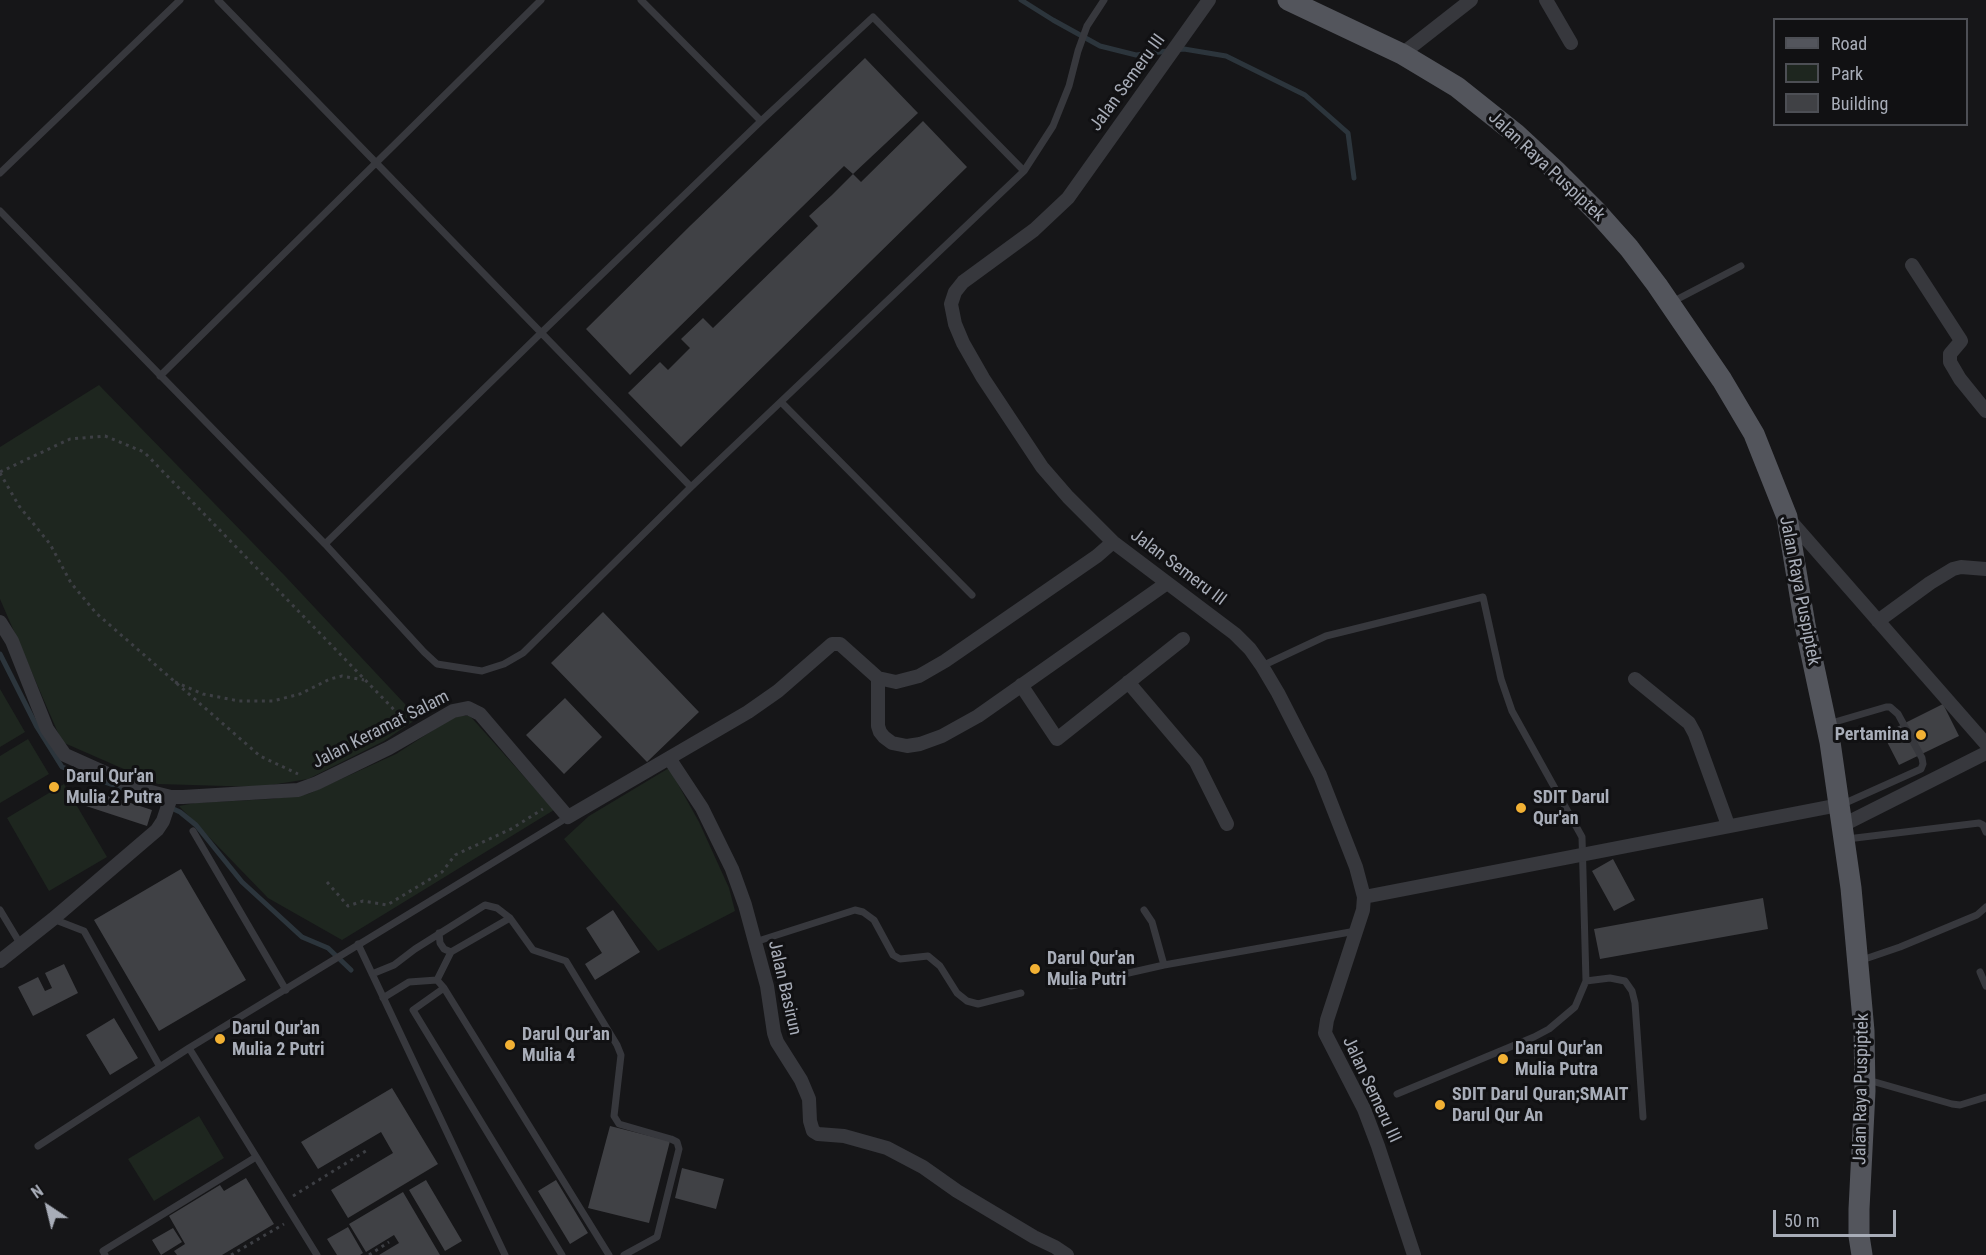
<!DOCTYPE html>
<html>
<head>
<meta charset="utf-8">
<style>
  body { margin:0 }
  #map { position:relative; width:1986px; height:1255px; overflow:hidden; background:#161618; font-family:"Roboto Condensed",sans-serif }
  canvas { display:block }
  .legend { position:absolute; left:1773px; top:18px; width:195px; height:108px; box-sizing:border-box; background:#111113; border:2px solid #4d4f55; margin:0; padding:8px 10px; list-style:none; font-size:18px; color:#a8adb8 }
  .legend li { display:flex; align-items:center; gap:12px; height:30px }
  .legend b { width:30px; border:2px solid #4d4f55 }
  .north { position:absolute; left:18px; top:1177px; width:60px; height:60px; -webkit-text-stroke:4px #111113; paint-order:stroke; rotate:325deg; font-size:16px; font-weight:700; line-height:24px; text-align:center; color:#a8adb8 }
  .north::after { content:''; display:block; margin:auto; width:21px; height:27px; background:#a8adb8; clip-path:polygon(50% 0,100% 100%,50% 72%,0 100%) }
  .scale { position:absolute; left:1773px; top:1210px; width:123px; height:27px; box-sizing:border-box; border:3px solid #a8adb8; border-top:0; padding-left:8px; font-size:18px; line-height:21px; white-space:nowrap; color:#a8adb8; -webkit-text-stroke:4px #111113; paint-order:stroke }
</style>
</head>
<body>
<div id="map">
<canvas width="1986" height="1255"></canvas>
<ul class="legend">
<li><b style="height:8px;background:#53555c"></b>Road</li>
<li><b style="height:16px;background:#1e261f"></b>Park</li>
<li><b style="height:16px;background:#404145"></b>Building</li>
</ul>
<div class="north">N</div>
<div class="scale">50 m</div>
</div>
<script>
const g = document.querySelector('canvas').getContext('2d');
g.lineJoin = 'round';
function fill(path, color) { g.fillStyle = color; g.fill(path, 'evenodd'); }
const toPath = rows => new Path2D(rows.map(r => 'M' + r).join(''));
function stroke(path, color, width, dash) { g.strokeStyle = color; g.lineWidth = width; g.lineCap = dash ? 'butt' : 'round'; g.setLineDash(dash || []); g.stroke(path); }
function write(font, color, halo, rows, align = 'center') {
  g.font = font + ' "Roboto Condensed",sans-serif'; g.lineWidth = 6; g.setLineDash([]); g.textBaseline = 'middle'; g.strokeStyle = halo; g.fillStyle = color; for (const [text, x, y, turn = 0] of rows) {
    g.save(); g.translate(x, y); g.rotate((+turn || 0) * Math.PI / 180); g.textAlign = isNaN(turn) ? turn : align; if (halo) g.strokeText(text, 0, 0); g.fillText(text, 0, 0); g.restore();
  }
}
fill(toPath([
  [99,385,286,577,418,718,384,741,308,779,259,787,158,784,62,742,0,599,0,447],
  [0,689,25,732,0,747],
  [455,716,470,716,554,810,342,940,268,898,179,806,195,803,271,799,308,794,396,754],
  [28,739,49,774,0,803,0,756],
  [669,768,699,822,729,888,735,911,658,951,564,839,589,816],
  [64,784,107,857,49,891,7,818],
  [199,1116,224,1158,154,1201,128,1159]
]), '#1e261f');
stroke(toPath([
  [1021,0,1053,20,1100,46,1136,55,1184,49,1226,56,1305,95,1348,133,1354,178],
  [0,654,37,727,62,767,133,792],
  [147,797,180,812,196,825,242,882,302,937,328,948,351,970]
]), '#2c353c', 5);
fill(toPath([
  [865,58,918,113,853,174,844,166,630,375,586,329,691,225],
  [923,121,967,167,681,447,628,393,660,362,668,370,690,348,681,339,703,318,713,328,818,226,809,216,832,195,853,174,861,182],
  [603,612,699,712,647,762,551,663],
  [565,698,602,737,564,774,526,735],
  [1943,704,1959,736,1899,765,1883,734],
  [91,790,152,810,147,826,86,806],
  [1613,859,1635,900,1614,911,1592,871],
  [181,869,246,980,159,1031,94,920],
  [1763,898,1768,929,1600,959,1594,929],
  [613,910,640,952,595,980,585,964,602,953,586,928],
  [64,964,78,993,33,1016,18,987,38,977,45,991,52,988,45,973],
  [114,1018,138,1058,110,1075,86,1035],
  [392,1088,438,1164,348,1218,331,1190,393,1153,381,1132,318,1169,301,1142],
  [610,1126,670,1141,649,1223,588,1208],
  [682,1168,724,1179,716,1209,675,1198],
  [246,1178,274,1224,222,1255,177,1255,174,1251,185,1244,169,1216,220,1185,224,1191],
  [426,1180,462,1241,445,1251,409,1190],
  [556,1180,588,1233,570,1244,538,1191],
  [403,1192,440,1255,379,1255,399,1243,394,1235,366,1252,349,1224],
  [348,1227,363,1253,360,1255,337,1255,327,1239],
  [173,1228,182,1242,161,1255,152,1240]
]), '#404145');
stroke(toPath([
  [0,472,70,439,105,436,144,452,405,721],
  [0,473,19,506,50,544,71,583,96,613,260,756,298,774],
  [175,682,203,694,239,701,273,701,300,694,330,679,342,676,364,680],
  [327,882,348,906,363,901,387,905,442,872,455,855,511,829,543,809],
  [293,1196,369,1149],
  [231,1255,284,1224],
  [369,1255,389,1242]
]), '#3d3f44', 3, [3, 4.5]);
stroke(toPath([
  [218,0,691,487],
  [641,0,761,121],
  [0,173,180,0],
  [0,211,325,544,424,652,437,664,482,671,504,664,523,653,691,487,1024,171,1053,126,1069,86,1078,51,1087,26,1104,0],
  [1672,302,1741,266],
  [160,376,541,0],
  [781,402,972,595],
  [325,544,541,333,761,121,873,17,1024,171],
  [1262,666,1326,636,1483,597,1501,679,1512,711,1582,837,1586,981,1575,1007,1549,1029,1534,1037,1397,1094],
  [1828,724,1886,707,1890,707,1898,714,1922,758,1923,764,1921,769,1843,804],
  [193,831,286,990],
  [1847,839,1979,823,1983,825,1986,832],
  [0,910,21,945],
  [1144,910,1152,922,1164,965],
  [53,919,84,931,160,1067],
  [439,933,440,943,444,949,451,952],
  [755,942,855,910,863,912,874,920,893,955,900,959,928,956,940,966,957,993,967,1001,978,1004,1021,993],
  [358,944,505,1255],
  [1859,961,1900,947,1977,915,1986,907],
  [1980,972,1986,986],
  [372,974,394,965,415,949,485,905,497,908,510,918,533,950,566,961,617,1045,621,1055,614,1116,619,1124,671,1139,677,1142,679,1149,657,1237,624,1255],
  [437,980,444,988,609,1255],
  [1586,981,1610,978,1625,981,1632,991,1635,1003,1643,1117],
  [1071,986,1164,965,1356,931],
  [444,988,413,1010,562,1255],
  [383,998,409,982,437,980,451,952,510,918],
  [1868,1080,1952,1104,1960,1105,1986,1097],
  [38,1146,189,1048],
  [105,1255,103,1251,256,1157],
  [317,1255,189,1048,568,817]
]), '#37383d', 7);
stroke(toPath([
  [1209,0,1068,198,1034,230,963,282,955,292,951,304,955,324,963,343,983,378,1042,467,1068,497,1113,542,1235,634,1250,649,1262,666,1278,693,1320,775,1356,867,1364,897,1363,910,1327,1020,1325,1033,1364,1109,1378,1146,1414,1255],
  [1546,0,1571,43],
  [1402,54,1471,0],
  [1912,265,1960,339,1961,341,1950,354,1950,362,1960,379,1986,411],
  [1788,518,1986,744],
  [1878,621,1930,583,1953,569,1961,567,1986,569],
  [0,622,12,641,47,729,65,755,143,790,171,797,183,797,298,790,317,783,389,748,453,711,468,708,480,714,568,817,748,712,778,691,832,644,840,644,878,678,896,682,919,676,945,661,1097,556,1113,542],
  [878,678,878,726,880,732,884,737,892,743,907,746,920,744,942,736,978,716,1167,583],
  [1635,679,1689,723,1695,734,1728,825],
  [1128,682,1196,762,1227,824],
  [1021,685,1057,739,1183,639],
  [669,758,702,808,732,869,745,905,767,986,774,1033,777,1042,801,1080,809,1099,810,1121,813,1131,818,1134,844,1136,887,1148,923,1167,957,1191,1034,1237,1055,1247,1067,1255],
  [1843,825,1986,753],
  [1364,897,1839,805],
  [0,961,53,919,157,830,163,821,171,797]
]), '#37383d', 14);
stroke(toPath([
  [1288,0,1402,54,1457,87,1516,134,1556,171,1596,211,1629,248,1657,285,1722,380,1754,434,1787,517,1805,625,1830,742,1851,888,1864,1031,1865,1091,1859,1209,1859,1236,1862,1255]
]), '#53555c', 21);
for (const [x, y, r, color] of [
  [1921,735,6,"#f2b134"],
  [54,787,6,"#f2b134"],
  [1521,808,6,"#f2b134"],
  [1035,969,6,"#f2b134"],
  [220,1039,6,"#f2b134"],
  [510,1045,6,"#f2b134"],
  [1503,1059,6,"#f2b134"],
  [1440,1105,6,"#f2b134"]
]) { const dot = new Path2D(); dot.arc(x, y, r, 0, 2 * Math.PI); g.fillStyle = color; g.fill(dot); stroke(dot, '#111113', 2); }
write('18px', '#a8adb8', '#111113', [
  ["Jalan Semeru III",1128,83,-54],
  ["Jalan Raya Puspiptek",1546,167,43],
  ["Jalan Semeru III",1178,568,37],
  ["Jalan Raya Puspiptek",1799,591,79],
  ["Jalan Keramat Salam",381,730,-27],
  ["Jalan Basirun",784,988,77],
  ["Jalan Raya Puspiptek",1862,1089,-89],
  ["Jalan Semeru III",1371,1090,65]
]);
write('bold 18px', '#a8adb8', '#111113', [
  ["Pertamina",1909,735,"right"],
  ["Darul Qur'an",66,777],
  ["Mulia 2 Putra",66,798],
  ["SDIT Darul",1533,798],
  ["Qur'an",1533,819],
  ["Darul Qur'an",1047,959],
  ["Mulia Putri",1047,980],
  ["Darul Qur'an",232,1029],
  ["Mulia 2 Putri",232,1050],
  ["Darul Qur'an",522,1035],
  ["Mulia 4",522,1056],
  ["Darul Qur'an",1515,1049],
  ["Mulia Putra",1515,1070],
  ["SDIT Darul Quran;SMAIT",1452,1095],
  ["Darul Qur An",1452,1116]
], 'left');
</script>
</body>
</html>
